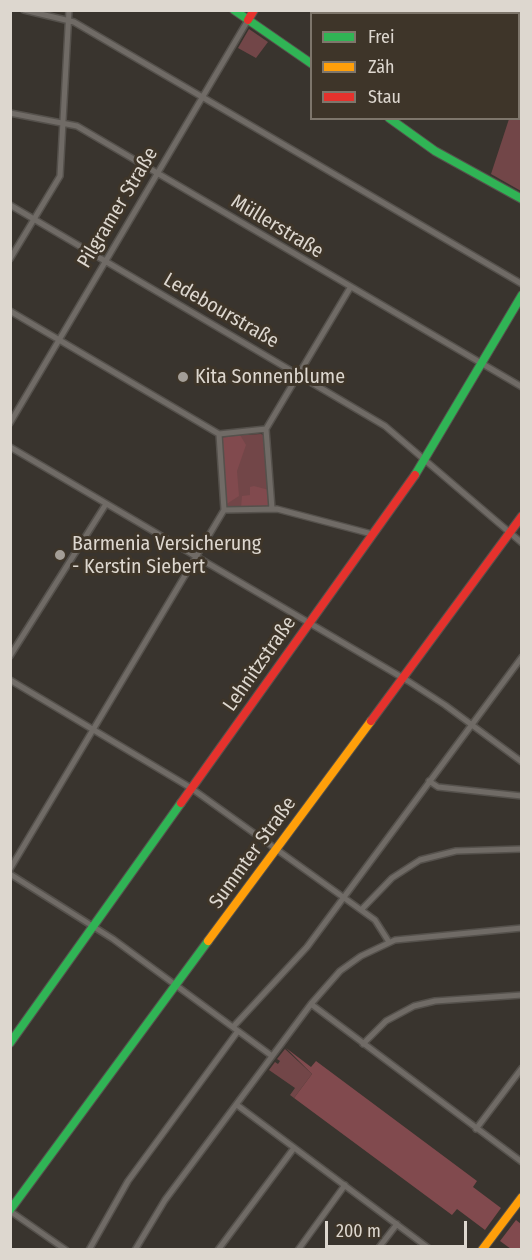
<!DOCTYPE html>
<html>
<head>
<meta charset="utf-8">
<style>
  body { margin:0 }
  #map { position:relative; width:532px; height:1260px; overflow:hidden; background:#39342e; font-family:"Fira Sans Condensed",sans-serif }
  canvas { display:block }
  .frame { position:absolute; inset:0; border:12px solid #ddd7cf; pointer-events:none }
  .legend { position:absolute; left:310px; top:12px; width:210px; height:108px; box-sizing:border-box; background:#3e3529; border:2px solid #7e766b; margin:0; padding:8px 10px; list-style:none; font-size:18px; color:#ddd7cf }
  .legend li { display:flex; align-items:center; gap:12px; height:30px }
  .legend b { width:30px; border:2px solid #7e766b }
  .scale { position:absolute; left:325px; top:1221px; width:142px; height:27px; box-sizing:border-box; border:3px solid #ddd7cf; border-top:0; padding-left:8px; font-size:18px; line-height:21px; white-space:nowrap; color:#ddd7cf; -webkit-text-stroke:4px #3e3529; paint-order:stroke }
</style>
</head>
<body>
<div id="map">
<canvas width="532" height="1260"></canvas>
<div class="frame"></div>
<ul class="legend">
<li><b style="height:8px;background:#30b455"></b>Frei</li>
<li><b style="height:8px;background:#ff9f0a"></b>Zäh</li>
<li><b style="height:8px;background:#e5322d"></b>Stau</li>
</ul>
<div class="scale">200 m</div>
</div>
<script>
const g = document.querySelector('canvas').getContext('2d');
g.lineJoin = 'round';
function fill(path, color) { g.fillStyle = color; g.fill(path, 'evenodd'); }
const toPath = rows => new Path2D(rows.map(r => 'M' + r).join(''));
function stroke(path, color, width, dash) { g.strokeStyle = color; g.lineWidth = width; g.lineCap = dash ? 'butt' : 'round'; g.setLineDash(dash || []); g.stroke(path); }
function write(font, color, halo, rows, align = 'center') {
  g.font = font + ' "Fira Sans Condensed",sans-serif'; g.lineWidth = 6; g.setLineDash([]); g.textBaseline = 'middle'; g.strokeStyle = halo; g.fillStyle = color; for (const [text, x, y, turn = 0] of rows) {
    g.save(); g.translate(x, y); g.rotate((+turn || 0) * Math.PI / 180); g.textAlign = isNaN(turn) ? turn : align; if (halo) g.strokeText(text, 0, 0); g.fillText(text, 0, 0); g.restore();
  }
}
fill(toPath([
  [249,29,268,42,256,58,238,48],
  [521,85,521,191,491,174,509,119,518,118,519,92],
  [261,434,266,436,270,506,227,507,223,436],
  [285,1049,312,1074,294,1098,290,1095,295,1088,269,1070,275,1062,278,1064,280,1061,277,1059]
]), '#724648');
fill(toPath([
  [240,435,246,445,237,471,239,496,225,505,221,438],
  [254,486,269,490,270,506,241,508,242,496,250,495,250,487],
  [286,1048,311,1067,316,1061,477,1181,473,1187,501,1208,485,1230,457,1209,452,1215,294,1098,312,1074],
  [516,1220,521,1224,521,1249,511,1249,500,1241]
]), '#814a4e');
const street = toPath([
  [24,10,74,22,522,284],
  [448,10,456,14],
  [394,14,396,10],
  [10,113,77,126,522,387],
  [10,205,385,426,522,543],
  [10,259,60,176,69,10],
  [10,311,219,434],
  [10,423,248,20],
  [266,429,350,288],
  [219,434,266,429,272,509],
  [219,434,224,510],
  [10,447,408,681,445,705,522,762],
  [224,510,277,509,372,534],
  [10,656,106,504],
  [10,680,191,788,375,920,389,942],
  [429,781,438,787,522,796],
  [10,869,224,510],
  [10,874,113,939,272,1056],
  [362,909,392,878,420,860,456,851,522,849],
  [311,1004,522,1162],
  [233,1027,307,947,522,657],
  [363,1044,386,1021,414,1006,435,1001,522,995],
  [237,1105,431,1250],
  [476,1129,522,1068],
  [10,1211,66,1250],
  [89,1250,128,1181,238,1031],
  [135,1250,165,1200,311,1004,340,971,361,956,395,940,522,928],
  [218,1250,294,1148],
  [298,1250,345,1185],
  [377,1250,397,1224]
]);
const fast = toPath([
  [234,10,312,64],
  [389,118,435,151,522,199],
  [415,475,522,295],
  [10,1043,181,803],
  [10,1210,208,941]
]);
const slow = toPath([
  [208,941,371,721],
  [482,1250,522,1197]
]);
const jam = toPath([
  [248,20,254,10],
  [371,721,522,516],
  [181,803,415,475]
]);
stroke(street, '#55514c', 8);
stroke(fast, '#55514c', 10);
stroke(slow, '#55514c', 10);
stroke(jam, '#55514c', 10);
stroke(street, '#706b66', 5);
stroke(fast, '#30b455', 8);
stroke(slow, '#ff9f0a', 8);
stroke(jam, '#e5322d', 8);
for (const [x, y, r, color] of [
  [183,377,6,"#a49e97"],
  [60,555,6,"#a49e97"]
]) { const dot = new Path2D(); dot.arc(x, y, r, 0, 2 * Math.PI); g.fillStyle = color; g.fill(dot); stroke(dot, '#3e3529', 2); }
write('20px', '#ddd7cf', '#3e3529', [
  ["Pilgramer Straße",118,208,-59],
  ["Müllerstraße",277,227,31],
  ["Ledebourstraße",221,311,30],
  ["Lehnitzstraße",260,664,-55],
  ["Summter Straße",253,853,-54]
]);
write('20px', '#ddd7cf', '#3e3529', [
  ["Kita Sonnenblume",195,377],
  ["Barmenia Versicherung",72,544],
  ["- Kerstin Siebert",72,567]
], 'left');
</script>
</body>
</html>
